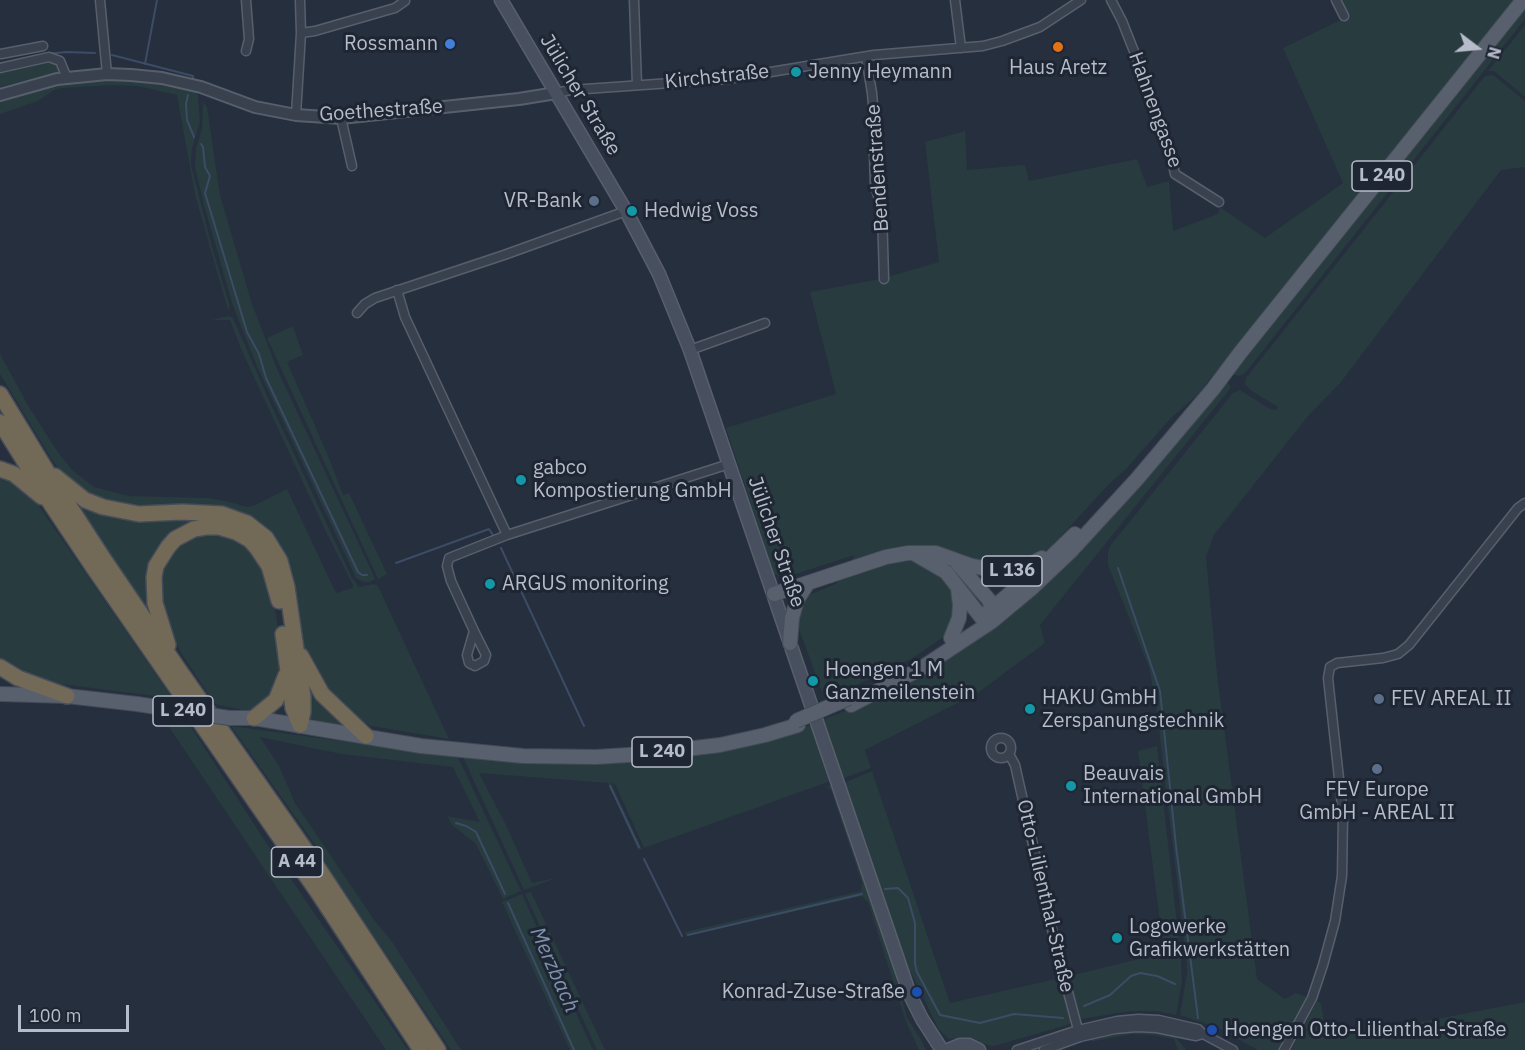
<!DOCTYPE html>
<html>
<head>
<meta charset="utf-8">
<style>
  body { margin:0 }
  #map { position:relative; width:1525px; height:1050px; overflow:hidden; background:#262f3e; font-family:"IBM Plex Sans",sans-serif }
  canvas { display:block }
  .north { position:absolute; left:1447px; top:18px; width:60px; height:60px; -webkit-text-stroke:4px #1f2633; paint-order:stroke; rotate:106deg; font-size:16px; font-weight:700; line-height:24px; text-align:center; color:#b6bcc9 }
  .north::after { content:''; display:block; margin:auto; width:21px; height:27px; background:#b6bcc9; clip-path:polygon(50% 0,100% 100%,50% 72%,0 100%) }
  .scale { position:absolute; left:18px; top:1005px; width:111px; height:27px; box-sizing:border-box; border:3px solid #b6bcc9; border-top:0; padding-left:8px; font-size:18px; line-height:21px; white-space:nowrap; color:#b6bcc9; -webkit-text-stroke:4px #1f2633; paint-order:stroke }
</style>
</head>
<body>
<div id="map">
<canvas width="1525" height="1050"></canvas>
<div class="north">N</div>
<div class="scale">100 m</div>
</div>
<script>
const g = document.querySelector('canvas').getContext('2d');
g.lineJoin = 'round';
function fill(path, color) { g.fillStyle = color; g.fill(path, 'evenodd'); }
const toPath = rows => new Path2D(rows.map(r => 'M' + r).join(''));
function stroke(path, color, width, dash) { g.strokeStyle = color; g.lineWidth = width; g.lineCap = dash ? 'butt' : 'round'; g.setLineDash(dash || []); g.stroke(path); }
function write(font, color, halo, rows, align = 'center') {
  g.font = font + ' "IBM Plex Sans",sans-serif'; g.lineWidth = 6; g.setLineDash([]); g.textBaseline = 'middle'; g.strokeStyle = halo; g.fillStyle = color; for (const [text, x, y, turn = 0] of rows) {
    g.save(); g.translate(x, y); g.rotate((+turn || 0) * Math.PI / 180); g.textAlign = isNaN(turn) ? turn : align; if (halo) g.strokeText(text, 0, 0); g.fillText(text, 0, 0); g.restore();
  }
}
fill(toPath([
  [1339,0,1516,0,1403,143,1196,396,1170,419,1126,469,1110,483,1051,547,1029,561,1006,568,927,547,932,567,953,589,956,613,948,634,911,659,825,700,796,621,799,606,806,596,836,584,855,555,786,577,774,574,726,428,836,394,810,292,880,279,939,262,925,142,965,131,967,170,1025,165,1029,181,1137,159,1147,187,1169,181,1173,231,1218,214,1220,207,1265,238,1343,183,1283,48,1349,16],
  [1525,11,1525,19,1246,372,1240,376,1231,374,1516,17],
  [1525,25,1525,97,1494,71,1488,71],
  [48,60,57,64,59,69,58,72,0,87,0,71],
  [1493,75,1525,101,1525,167,1501,170,1341,382,1308,416,1214,535,1206,557,1217,674,1257,979,1285,999,1296,993,1307,997,1279,1050,1258,1050,1218,1028,1180,1015,1187,973,1186,955,1156,705,1149,667,1108,565,1108,552,1110,546,1233,393,1240,390,1270,409,1277,410,1278,407,1250,390,1245,384,1246,378,1485,76],
  [108,77,172,84,194,90,198,95,200,122,192,148,191,165,212,247,230,307,228,310,195,195,177,95,138,86,114,85,61,88,54,90,38,101,0,114,0,99,67,82],
  [203,102,207,107,220,195,252,304,277,369,372,572,375,579,370,582,364,582,356,578,352,569,256,364,233,306,204,205,195,167,196,149,202,128],
  [228,316,233,318,268,398,352,578,359,587,374,584,378,586,449,739,371,726,343,711,309,666,252,518,242,512,220,506,134,507,99,501,65,477,52,460,0,374,0,354,29,407,57,451,72,470,94,487,129,496,209,498,230,502,247,507,255,505,287,489,336,593,353,588,353,585,327,534,241,349,230,320,212,320],
  [293,326,303,355,287,362,329,458,343,495,349,493,387,574,378,579,267,338],
  [1224,379,1231,387,1229,390,1040,625,1045,643,979,692,865,750,871,768,844,778,824,719,848,710,1015,610],
  [0,471,28,490,172,698,52,683,0,663],
  [72,497,90,507,113,514,137,516,202,513,232,519,254,531,265,541,272,553,282,578,301,707,297,707,278,580,272,563,257,541,238,529,227,524,215,523,190,526,172,537,160,551,150,574,149,591,156,622],
  [229,533,254,550,273,593,282,659,281,673,274,693,252,710,243,710,215,704,181,653,159,604,161,564,189,535],
  [303,676,311,689,326,708,347,726,309,719],
  [165,721,191,727,267,844,408,1050,386,1050],
  [231,726,458,757,521,891,503,899,476,844,452,825,447,816,480,822,453,767,341,754,260,737,279,766,295,803,375,921,393,943,461,1050,451,1050,331,873,318,849],
  [804,726,811,726,830,778,828,782,644,848,615,784,611,783,642,849,638,850,608,783,479,773,506,825,532,883,557,878,524,890,463,757,532,762,587,762],
  [1157,746,1181,959,1182,981,1176,1015,1157,1011,1130,1011,1081,1019,1069,976,1164,953,1138,751],
  [872,771,950,1003,1060,978,1071,1019,1070,1024,994,1046,987,1045,973,1038,949,1039,939,1030,900,950,844,783],
  [831,785,887,945,907,1018,922,1041,926,1050,919,1050,906,1022,868,902,862,896,686,936,685,932,861,891,862,883,831,790,826,787],
  [531,892,605,1050,597,1050,525,894],
  [522,894,552,960,593,1050,570,1050,502,902],
  [1317,1001,1321,1003,1324,1022,1344,1031,1364,1033,1525,1002,1525,1050,1291,1050],
  [1129,1031,1153,1031,1173,1034,1186,1050,1178,1050,1174,1039,1153,1035,1131,1034,1090,1042,1094,1037]
]), '#283b3f');
stroke(toPath([
  [47,54,66,52,95,53],
  [112,55,193,76,193,79],
  [145,64,157,0],
  [188,95,186,104,187,120,194,137],
  [201,144,203,147,205,167,210,176,205,193,247,332,259,354,266,378,358,572,362,575,367,575],
  [501,548,584,726],
  [396,563,489,529,493,535],
  [1118,568,1160,691,1176,846,1198,1018],
  [610,786,639,847],
  [456,823,466,826,476,832,505,894],
  [644,859,682,936],
  [885,889,898,888,908,898,915,923,915,964,917,972,940,1015,980,1023,1014,1014,1063,1018],
  [508,903,574,1050],
  [688,935,862,894],
  [1084,1006,1110,995,1131,976,1140,973,1157,976,1175,984]
]), '#3c4c66', 2);
const minor = toPath([
  [100,0,107,74],
  [246,0,249,39,246,51],
  [634,0,637,85],
  [955,0,961,48],
  [1111,0,1122,21,1139,64,1171,155,1175,174,1219,202],
  [1336,0,1344,16],
  [301,33,315,31,395,8,405,1],
  [1,54,43,46],
  [866,57,872,93,876,141,874,154,875,185,882,210,884,279],
  [0,68,49,57,60,61,67,78],
  [556,93,571,90,728,79,874,55,983,46,1002,41,1040,27,1081,0],
  [296,115,301,33,300,0],
  [341,118,352,166],
  [397,290,405,317,507,535],
  [357,313,365,304,375,298,504,255,626,211],
  [690,350,765,323],
  [474,631,486,655,484,661,475,666,469,663,467,655,474,631,451,581,447,566,449,558,507,535,729,464],
  '991 748a10 10 0 1 1 20 0a10 10 0 1 1-20 0Z',
  [1009,754,1015,765,1056,947,1080,1037],
  [1017,1050,1078,1030,1117,1021,1138,1019,1159,1020,1198,1029,1203,1034,1233,1050],
  [1044,1050,1080,1037,1115,1029,1137,1027,1157,1028,1196,1036,1203,1034],
  [1284,1050,1312,998,1323,965,1335,921,1342,876,1343,815,1328,678,1330,667,1337,663,1383,658,1398,654,1409,645,1518,508,1525,503]
]);
const tertiary = toPath([
  [0,95,57,79,107,74,131,75,162,78,201,87,255,107,296,115,341,118,519,99,556,93]
]);
const secondary = toPath([
  [501,0,626,211,659,274,690,350,910,995,922,1019,942,1050],
  [948,1050,960,1045,969,1045,979,1050]
]);
const primary = toPath([
  [915,554,946,572,981,617,990,621],
  [957,563,989,600,995,617],
  [774,594,886,557,908,553,936,553,972,566,1000,571,1023,568,1042,558],
  [982,617,1042,566,1075,534],
  [951,638,959,618,960,605,958,589],
  [790,643,792,618,797,600,808,583],
  [0,694,67,696,137,704],
  [851,705,920,669,991,622,1033,587,1070,552,1137,479,1213,389,1240,353,1523,0],
  [229,718,254,718,421,746,523,756,596,757,644,754,720,745,765,735,798,725]
]);
const motorway = toPath([
  [0,394,46,470,103,558,177,667,318,868,438,1050],
  [0,422,51,504,93,567,319,894,421,1050],
  [0,469,14,474,42,497],
  [55,476,85,500,103,507,139,514,182,512,222,514,247,523,266,538,280,561,287,587,303,697,303,712,300,725],
  [283,634,293,708,300,725],
  [168,645,155,603,154,577,156,566,168,547,175,539,194,529,206,527,219,527,236,532,250,540,257,548,269,566,279,601],
  [301,656,322,694,366,736],
  [0,667,18,678,67,696],
  [254,718,276,700,286,675]
]);
stroke(minor, '#585f6c', 11);
stroke(tertiary, '#585f6c', 14);
stroke(secondary, '#585f6c', 15);
stroke(primary, '#434a57', 16);
stroke(motorway, '#454c59', 18);
stroke(minor, '#3a414e', 8);
stroke(tertiary, '#3a414e', 10);
stroke(secondary, '#485060', 12);
stroke(primary, '#58606e', 14);
stroke(motorway, '#736957', 15);
const primaryBridge = toPath([
  [137,704,229,718],
  [796,721,849,698]
]);
stroke(primaryBridge, '#434a57', 16, []);
stroke(primaryBridge, '#58606e', 14);
for (const [x, y, r, color] of [
  [450,44,6,"#3f7fe0"],
  [1058,47,6,"#e8710a"],
  [796,72,6,"#0f9aa8"],
  [594,201,6,"#5c6f8a"],
  [632,211,6,"#0f9aa8"],
  [521,480,6,"#0f9aa8"],
  [490,584,6,"#0f9aa8"],
  [813,681,6,"#0f9aa8"],
  [1379,699,6,"#5c6f8a"],
  [1030,709,6,"#0f9aa8"],
  [1377,769,6,"#5c6f8a"],
  [1071,786,6,"#0f9aa8"],
  [1117,938,6,"#0f9aa8"],
  [917,992,6,"#1a4fb4"],
  [1212,1030,6,"#1a4fb4"]
]) { const dot = new Path2D(); dot.arc(x, y, r, 0, 2 * Math.PI); g.fillStyle = color; g.fill(dot); stroke(dot, '#1f2633', 2); }
for (const [x, y, w] of [
  [1382,176,60],
  [1012,571,60],
  [183,711,60],
  [662,752,60],
  [297,862,51]
]) { const box = new Path2D(); box.roundRect(x - w / 2, y - 15, w, 30, 4.5); g.fillStyle = '#1f2633'; g.fill(box); stroke(box, '#b6bcc9', 1.5); }
write('bold 18px', '#b6bcc9', null, [
  ["L 240",1382,176],
  ["L 136",1012,571],
  ["L 240",183,711],
  ["L 240",662,752],
  ["A 44",297,862]
]);
write('20px', '#b6bcc9', '#1f2633', [
  ["Rossmann",438,44,"right"],
  ["Haus Aretz",1058,68,"center"],
  ["Jenny Heymann",808,72],
  ["VR-Bank",582,201,"right"],
  ["Hedwig Voss",644,211],
  ["gabco",533,468],
  ["Kompostierung GmbH",533,491],
  ["ARGUS monitoring",502,584],
  ["Hoengen 1 M",825,670],
  ["Ganzmeilenstein",825,693],
  ["HAKU GmbH",1042,698],
  ["Zerspanungstechnik",1042,721],
  ["FEV AREAL II",1391,699],
  ["Beauvais",1083,774],
  ["International GmbH",1083,797],
  ["FEV Europe",1377,790,"center"],
  ["GmbH - AREAL II",1377,813,"center"],
  ["Logowerke",1129,927],
  ["Grafikwerkstätten",1129,950],
  ["Konrad-Zuse-Straße",905,992,"right"],
  ["Hoengen Otto-Lilienthal-Straße",1224,1030]
], 'left');
write('20px', '#b6bcc9', '#1f2633', [
  ["Kirchstraße",717,77,-6],
  ["Jülicher Straße",580,95,59],
  ["Hahnengasse",1155,110,70],
  ["Goethestraße",381,111,-4],
  ["Bendenstraße",878,168,-94],
  ["Jülicher Straße",776,542,71],
  ["Otto-Lilienthal-Straße",1045,896,77]
]);
write('italic 21px', '#7f92af', '#1f2633', [
  ["Merzbach",554,970,66]
]);
</script>
</body>
</html>
